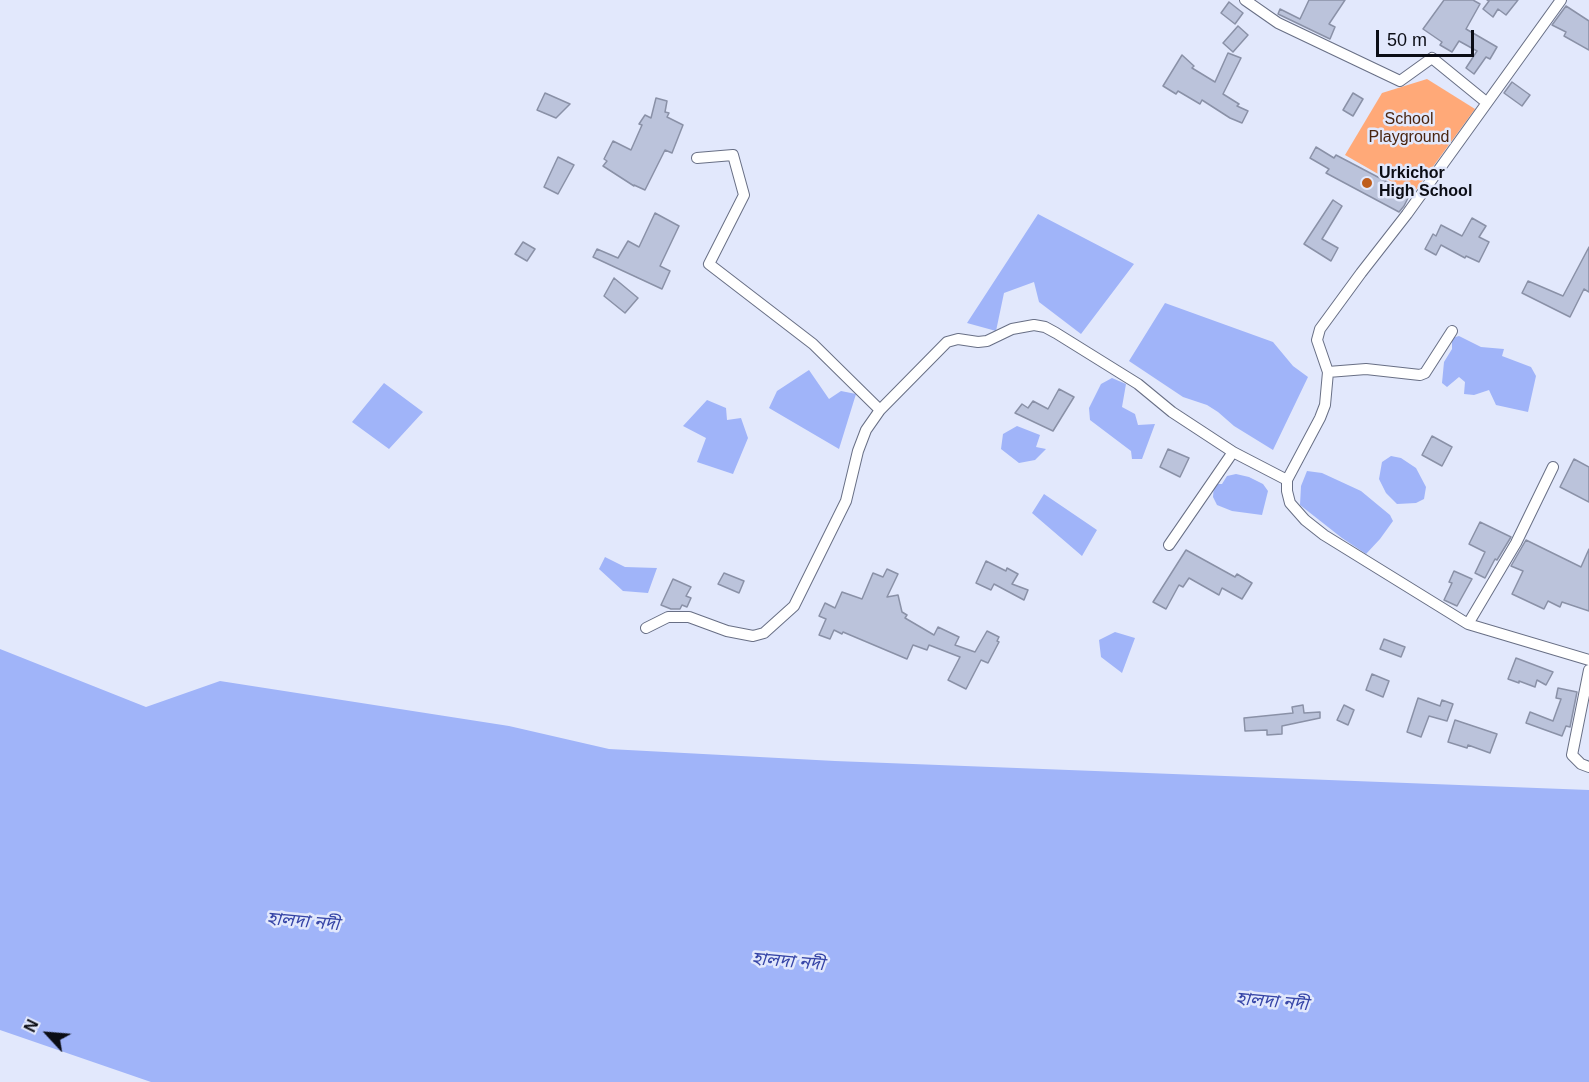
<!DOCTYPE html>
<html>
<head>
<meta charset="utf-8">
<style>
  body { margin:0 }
  #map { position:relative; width:1589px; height:1082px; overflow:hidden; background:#e2e8fc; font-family:Arial,sans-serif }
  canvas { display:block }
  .north { position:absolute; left:18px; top:1004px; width:60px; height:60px; -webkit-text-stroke:4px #e2e8fc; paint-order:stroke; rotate:296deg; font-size:16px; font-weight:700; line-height:24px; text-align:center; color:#0b0d15 }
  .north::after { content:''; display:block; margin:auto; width:21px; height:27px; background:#0b0d15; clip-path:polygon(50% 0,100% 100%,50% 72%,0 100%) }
  .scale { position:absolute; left:1376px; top:30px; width:98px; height:27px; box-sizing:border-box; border:3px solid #0b0d15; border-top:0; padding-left:8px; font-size:18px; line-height:21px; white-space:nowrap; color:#0b0d15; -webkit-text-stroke:4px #e2e8fc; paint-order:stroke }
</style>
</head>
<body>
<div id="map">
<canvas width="1589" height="1082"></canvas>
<div class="north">N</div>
<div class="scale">50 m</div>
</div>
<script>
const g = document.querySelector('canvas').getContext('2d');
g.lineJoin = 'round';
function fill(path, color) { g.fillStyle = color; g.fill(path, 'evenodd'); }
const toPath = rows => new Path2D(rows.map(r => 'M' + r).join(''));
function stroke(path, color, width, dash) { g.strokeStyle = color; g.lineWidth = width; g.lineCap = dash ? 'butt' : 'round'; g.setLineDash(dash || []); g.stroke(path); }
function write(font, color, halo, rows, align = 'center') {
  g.font = font + ' Arial,"Noto Sans Bengali",sans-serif'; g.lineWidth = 5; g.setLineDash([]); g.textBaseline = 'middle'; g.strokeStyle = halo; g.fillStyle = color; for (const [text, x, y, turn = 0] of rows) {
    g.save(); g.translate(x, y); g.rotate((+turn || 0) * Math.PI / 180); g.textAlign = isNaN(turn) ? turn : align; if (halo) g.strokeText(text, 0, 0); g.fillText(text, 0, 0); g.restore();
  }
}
fill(toPath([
  [1427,79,1475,109,1413,194,1345,155,1382,93]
]), '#ffa978');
fill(toPath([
  [1038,214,1134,264,1081,334,1039,302,1034,282,1004,293,996,331,967,323],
  [1165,303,1273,342,1293,366,1308,377,1273,450,1234,426,1218,412,1207,405,1183,397,1129,361],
  [1459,336,1481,347,1504,349,1502,356,1531,367,1536,376,1528,412,1496,405,1489,390,1474,395,1464,394,1465,382,1459,377,1447,387,1442,383,1444,362,1452,349,1452,338],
  [809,370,829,399,841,391,856,394,839,449,769,408,777,391],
  [1112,378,1126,384,1122,407,1135,414,1138,425,1155,424,1142,459,1132,459,1131,451,1090,420,1089,408,1101,384],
  [384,383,423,412,389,449,352,422],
  [707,400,726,408,727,420,741,418,748,438,733,474,697,462,706,438,683,426],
  [1017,426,1040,435,1036,447,1046,449,1035,460,1019,463,1001,449,1003,434],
  [1391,456,1401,458,1416,468,1426,487,1424,499,1416,503,1397,504,1386,493,1379,479,1382,462],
  [1307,471,1322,473,1361,491,1390,515,1393,521,1380,539,1366,554,1342,538,1300,505,1301,486],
  [1236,474,1249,477,1263,484,1268,491,1262,515,1232,511,1217,505,1213,497,1214,484,1222,484,1227,476],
  [1044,494,1097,530,1082,556,1032,513],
  [605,557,625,567,657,568,648,593,623,591,599,569],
  [1115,632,1135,638,1122,673,1101,657,1099,640],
  [0,649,146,707,220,681,509,726,609,749,835,761,1589,790,1589,1082,151,1082,0,1030]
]), '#a0b4f9');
const building = toPath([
  [1309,0,1345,0,1329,24,1335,27,1330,39,1278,14,1280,9,1300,19,1309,0],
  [1444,0,1473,0,1480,4,1466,29,1497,47,1490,59,1486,57,1474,74,1466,68,1477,51,1459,41,1452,52,1440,45,1442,42,1423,29,1444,0],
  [1487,0,1518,0,1506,15,1498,9,1493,17,1483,9,1489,1,1487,0],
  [1229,2,1243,13,1235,24,1221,13,1229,2],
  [1566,6,1589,21,1589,50,1564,36,1566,32,1552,25,1566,6],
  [1238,26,1248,35,1233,52,1223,43,1238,26],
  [1228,53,1241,58,1223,94,1239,104,1237,106,1248,111,1242,123,1230,118,1202,100,1200,104,1178,91,1176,94,1163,86,1182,55,1194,66,1192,68,1215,82,1228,53],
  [1512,82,1530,95,1522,106,1504,93,1512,82],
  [545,93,570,104,556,118,537,110,545,93],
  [1353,93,1363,99,1353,116,1343,110,1353,93],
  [656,98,667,101,665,112,669,113,667,117,683,125,672,153,665,150,645,190,634,185,634,186,603,166,607,161,604,159,613,141,631,150,642,125,639,124,645,115,651,118,656,98],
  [1316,147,1334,158,1336,155,1410,194,1404,206,1399,212,1326,173,1329,169,1310,158,1316,147],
  [558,157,574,165,558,194,544,187,558,157],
  [1333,200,1342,206,1322,239,1338,248,1331,261,1304,244,1333,200],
  [655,213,679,226,660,266,670,271,662,289,593,257,597,249,618,258,628,241,639,247,655,213],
  [1472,218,1486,226,1479,237,1489,242,1479,262,1466,256,1465,258,1441,245,1436,255,1425,249,1433,234,1436,236,1441,225,1462,236,1472,218],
  [523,242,535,249,527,261,515,254,523,242],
  [1589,247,1589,292,1584,289,1570,317,1522,293,1528,281,1563,296,1589,247],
  [614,278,638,298,625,313,604,296,614,278],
  [1059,389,1074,397,1053,431,1015,413,1022,404,1028,408,1033,401,1048,409,1059,389],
  [1432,436,1452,447,1442,466,1422,455,1432,436],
  [1168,449,1189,458,1180,477,1160,467,1168,449],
  [1574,459,1589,467,1589,502,1560,487,1574,459],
  [1480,522,1511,537,1497,560,1495,559,1485,578,1475,573,1485,552,1469,544,1480,522],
  [1526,540,1581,567,1589,549,1589,611,1562,602,1560,607,1548,601,1544,609,1512,594,1523,571,1511,566,1526,540],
  [1186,550,1235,577,1237,574,1252,583,1242,599,1222,588,1219,595,1189,578,1183,587,1179,585,1166,609,1153,602,1186,550],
  [986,561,1006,571,1007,568,1018,574,1012,584,1028,590,1024,600,994,584,991,590,976,583,986,561],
  [887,569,898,574,887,597,898,595,902,612,907,615,905,618,934,635,938,627,959,637,955,645,975,652,987,631,999,637,997,641,999,642,988,663,981,660,966,689,948,680,960,657,929,645,927,650,913,645,907,659,843,632,842,634,834,630,830,639,819,635,826,619,819,616,825,603,835,608,842,592,862,599,873,573,883,577,887,569],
  [1454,571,1472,579,1457,606,1444,600,1452,583,1449,582,1454,571],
  [724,573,744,581,739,593,718,584,724,573],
  [673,579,691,587,686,596,691,598,687,607,682,605,680,609,671,609,661,605,673,579],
  [1384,639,1405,647,1401,657,1380,649,1384,639],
  [1516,658,1553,672,1546,685,1537,680,1535,687,1519,681,1519,683,1508,679,1516,658],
  [1372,674,1389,681,1383,697,1366,690,1372,674],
  [1558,688,1577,692,1570,727,1566,726,1562,736,1526,723,1530,712,1553,721,1561,699,1556,698,1558,688],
  [1418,698,1440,706,1442,700,1453,704,1447,721,1429,716,1421,737,1407,732,1418,698],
  [1303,705,1304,713,1320,712,1320,718,1282,726,1282,734,1267,735,1267,730,1245,731,1244,718,1293,713,1292,707,1303,705],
  [1344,705,1354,710,1348,725,1337,720,1344,705],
  [1455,720,1497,734,1490,753,1468,745,1467,748,1448,742,1455,720]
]);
fill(building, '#bbc3db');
stroke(building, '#8a91a7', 1.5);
const minor = toPath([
  [1245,0,1278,23,1400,81,1432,58,1486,102],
  [697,158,733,155,744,195,709,264,813,344,880,410,947,342,958,339,978,342,987,341,1012,329,1034,325,1045,327,1056,333,1138,384,1172,412,1233,452,1287,480,1320,418,1325,405,1328,372,1317,340,1320,329,1361,273,1407,214,1561,0],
  [1328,372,1366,369,1420,375,1425,373,1452,331],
  [1287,480,1287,491,1290,503,1305,520,1324,535,1468,624,1516,543,1553,467],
  [1169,545,1233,452],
  [1468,624,1589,660],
  [646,628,668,617,689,617,727,631,753,636,764,633,794,606,846,501,858,451,866,430,880,410],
  [1589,670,1572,755,1581,764,1589,767]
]);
stroke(minor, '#686f85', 12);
stroke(minor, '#fff', 10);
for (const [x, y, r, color] of [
  [1367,183,6,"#bf5e1d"]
]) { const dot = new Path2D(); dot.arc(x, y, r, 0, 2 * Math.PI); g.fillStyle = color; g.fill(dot); stroke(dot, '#e2e8fc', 2); }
write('16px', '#492510', '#e2e8fc', [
  ["School",1409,120],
  ["Playground",1409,138]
]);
write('bold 16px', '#0b0d15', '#e2e8fc', [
  ["Urkichor",1379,174],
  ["High School",1379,192]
], 'left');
write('italic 18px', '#3645a7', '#e2e8fc', [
  ["হালদা নদী",303,922,5],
  ["হালদা নদী",788,962,5],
  ["হালদা নদী",1272,1002,5]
]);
</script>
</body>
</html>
